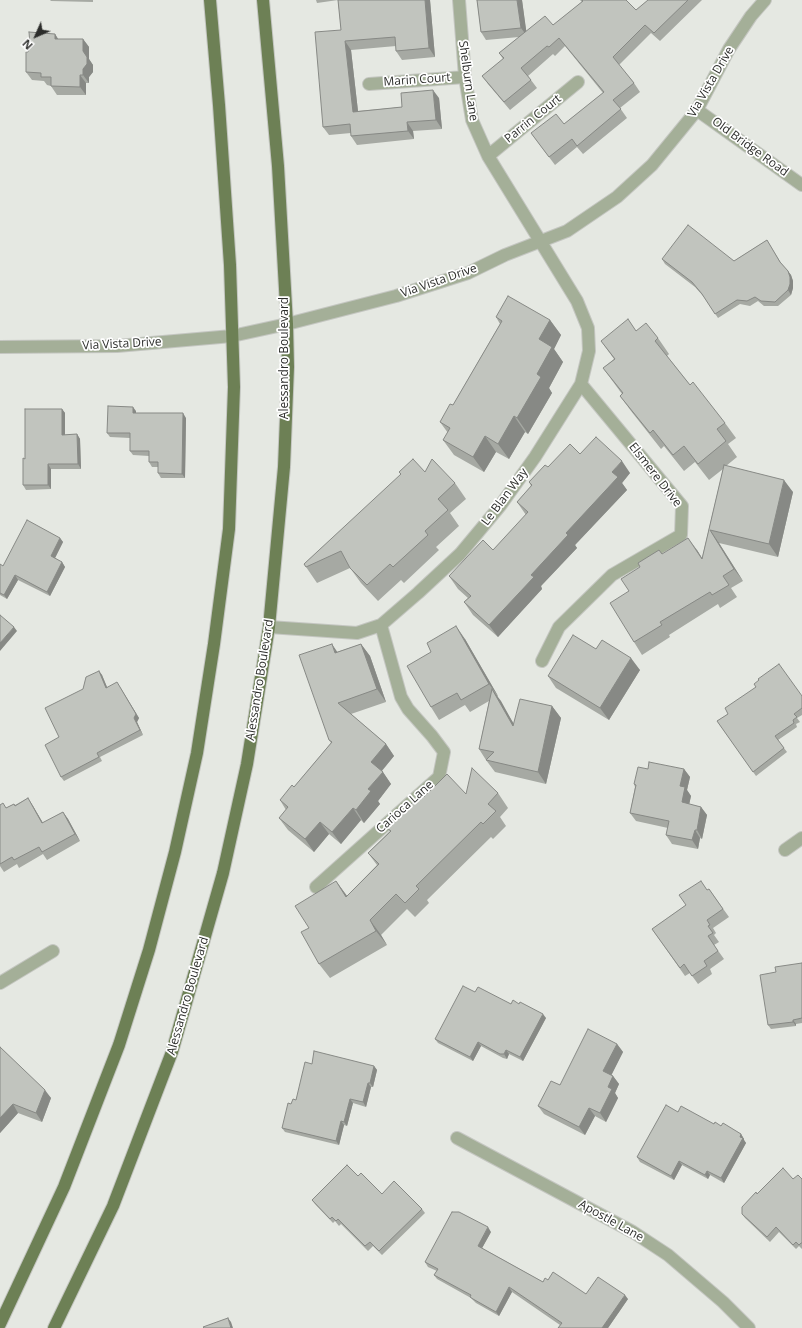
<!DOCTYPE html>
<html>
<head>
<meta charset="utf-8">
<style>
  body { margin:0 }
  #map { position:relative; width:802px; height:1328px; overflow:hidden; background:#e5e8e2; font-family:"Open Sans",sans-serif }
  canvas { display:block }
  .north { position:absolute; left:16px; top:16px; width:40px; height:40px; -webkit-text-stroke:3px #fff; paint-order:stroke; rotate:225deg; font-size:11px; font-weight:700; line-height:16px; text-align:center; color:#2c2d2b }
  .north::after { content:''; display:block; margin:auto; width:14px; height:18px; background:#2c2d2b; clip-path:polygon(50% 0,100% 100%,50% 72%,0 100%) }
</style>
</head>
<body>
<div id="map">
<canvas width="802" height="1328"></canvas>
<div class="north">N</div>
</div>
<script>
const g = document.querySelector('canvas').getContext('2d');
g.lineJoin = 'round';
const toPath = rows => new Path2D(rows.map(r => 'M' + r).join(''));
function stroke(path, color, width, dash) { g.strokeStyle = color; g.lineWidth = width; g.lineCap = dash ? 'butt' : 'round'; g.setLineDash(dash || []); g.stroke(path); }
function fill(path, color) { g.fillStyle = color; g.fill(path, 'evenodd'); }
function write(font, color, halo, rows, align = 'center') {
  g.font = font + ' "Open Sans",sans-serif'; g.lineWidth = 3.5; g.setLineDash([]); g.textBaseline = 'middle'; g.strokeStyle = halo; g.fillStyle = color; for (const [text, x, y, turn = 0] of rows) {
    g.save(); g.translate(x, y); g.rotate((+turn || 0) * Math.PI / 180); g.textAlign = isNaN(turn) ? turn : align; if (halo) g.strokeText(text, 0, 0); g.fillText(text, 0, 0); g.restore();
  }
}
const minor = toPath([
  [369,84,465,77],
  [697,110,802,185],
  [488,156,578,82],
  [287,324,396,296,468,273,505,255,567,231,617,197,652,165,697,110,729,49,751,16,765,0],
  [269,627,357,633,381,625,418,593,460,554,500,506,535,457,581,384,589,351,588,328,577,301,488,156,472,120,465,77,459,0],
  [542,661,559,627,612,575,681,535,682,506,581,384],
  [785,850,802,838],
  [316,887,439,777,444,752,432,736,408,709,401,697,381,625],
  [0,983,53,951],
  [457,1138,633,1232,668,1255,723,1302,749,1328]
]);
const tertiary = toPath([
  [0,347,117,346,232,336,287,324]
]);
const primary = toPath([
  [0,1324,64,1187,119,1045,149,950,175,852,197,753,214,644,229,529,234,387,230,265,219,105,210,0],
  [54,1328,113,1206,172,1052,223,873,247,764,269,627,284,467,288,367,287,324,278,166,263,0]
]);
stroke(minor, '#c4c6c1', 14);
stroke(tertiary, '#c4c6c1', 14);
stroke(primary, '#c4c6c1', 14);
stroke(minor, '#a4af98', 12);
stroke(tertiary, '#a4af98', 12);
stroke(primary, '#6d8055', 12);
fill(toPath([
  [50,0,93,0,93,2,51,1],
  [316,0,430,0,435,57,402,60,396,51,396,46,351,50,358,111,402,107,439,98,442,129,413,131,414,139,357,145,351,136,351,133,329,135,323,127,341,30,338,0,317,3],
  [477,0,522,0,526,31,553,25,582,2,580,0,626,0,636,10,648,0,702,0,660,41,651,33,619,65,634,83,640,92,620,108,627,118,583,154,577,147,555,165,531,133,564,124,603,93,565,46,555,56,553,54,528,76,537,88,510,110,488,84,482,76,503,59,499,53,519,37,486,40,481,32],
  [55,34,58,39,83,39,89,47,89,59,93,65,93,72,89,77,89,83,86,83,86,95,57,95,51,86,47,85,44,81,32,80,26,72,28,52,30,45],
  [767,240,781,263,791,275,793,281,793,288,791,295,778,306,764,306,758,301,750,306,740,304,718,318,704,297,695,287,665,264,662,259,734,261],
  [496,317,550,320,561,335,554,349,563,362,549,388,552,393,528,434,525,432,509,459,496,452,484,472,454,455,443,440,448,433,440,422,453,405,500,324],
  [636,331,658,338,669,354,667,356,690,385,725,423,736,438,728,444,737,457,726,466,793,492,778,557,719,543,743,581,731,588,737,597,720,608,718,604,669,635,670,637,642,655,634,642,629,591,662,554,697,550,702,558,723,469,709,480,695,462,684,471,664,446,661,449,631,411,620,396,622,394,603,368,614,359,601,341],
  [62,409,65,413,65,435,77,434,80,439,81,469,51,469,51,489,26,490,23,485,25,459],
  [136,411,136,413,186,418,185,478,161,478,158,473,158,467,152,467,149,462,149,456,133,455,130,451,130,438,110,437,107,433],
  [580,454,630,473,622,483,627,490,575,545,577,548,541,586,542,589,498,637,473,615,464,602,468,598,458,589,449,576,493,550,526,515,517,502,531,486,529,482,548,467],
  [399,472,425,472,455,483,466,499,450,513,459,526,436,547,439,550,404,583,401,580,378,601,361,583,350,568,317,583,304,564,401,475],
  [60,538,63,542,55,558,62,562,65,567,50,596,18,580,7,599,0,595,0,564,3,566],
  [465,639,498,696,497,697,514,724,552,706,561,718,546,784,495,772,486,760,479,749,489,701,470,712,465,705,439,720,431,707,431,652],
  [361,644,370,656,386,702,351,714,386,744,394,756,382,771,391,784,378,801,380,804,364,823,361,820,341,844,329,834,314,852,288,830,279,818,286,810,280,800,294,787,331,743,329,740,337,652],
  [596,649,640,670,609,720,556,688,548,676],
  [99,671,102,675,107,687,120,687,139,718,137,722,143,735,100,757,102,761,64,781,61,777,59,737,83,689],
  [802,696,802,715,797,718,800,722,796,724,797,727,778,740,787,752,756,776,717,721,728,714],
  [648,769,684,769,690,777,687,790,691,796,689,804,701,807,707,815,702,839,700,838,698,849,672,844,666,835,668,828,636,821,630,813,635,787,634,784],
  [498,793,508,808,500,817,506,826,493,839,491,837,427,900,429,903,415,917,407,909,381,935,387,945,330,978,319,964,309,928,336,881,347,896,377,865,368,853,390,831,387,828,424,797,466,794],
  [28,798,33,806,43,823,63,812,68,819,80,841,47,860,43,854,19,868,17,864,4,872,0,866,0,805,6,808,14,804,15,805],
  [709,889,729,917,713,928,716,933,714,935,719,942,714,945,724,959,710,969,712,974,698,984,690,973,685,976,652,929,686,905],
  [802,963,802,1023,796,1024,796,1026,771,1029,768,1025,776,972],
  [475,992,511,1004,546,1018,523,1061,509,1054,507,1059,503,1058,481,1046,473,1061,438,1043,435,1039],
  [617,1044,623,1052,611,1075,613,1076,619,1084,615,1093,618,1098,606,1122,595,1116,585,1135,544,1114,538,1106,560,1085],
  [0,1047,51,1098,42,1122,18,1113,0,1133],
  [312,1064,374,1066,377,1070,373,1087,371,1087,366,1107,353,1103,347,1126,344,1125,339,1145,285,1132,282,1128,291,1104,296,1100],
  [678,1112,714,1124,721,1126,741,1134,744,1139,744,1140,746,1143,724,1183,710,1175,708,1179,682,1165,674,1180,640,1162,637,1157],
  [358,1176,382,1194,422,1209,425,1213,382,1255,373,1246,368,1251,341,1224,339,1226,335,1221,333,1223,315,1204,312,1200],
  [793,1179,802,1179,802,1249,799,1246,796,1249,779,1232,770,1242,745,1218,742,1214,757,1194],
  [491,1232,482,1248,543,1282,548,1280,586,1294,628,1299,608,1328,558,1328,560,1325,512,1292,499,1316,476,1303,471,1298,437,1279,434,1275,437,1271,428,1267,425,1262]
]), '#a6a9a3');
fill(toPath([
  [425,0,430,0,435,57,429,48],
  [517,0,522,0,527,36,521,28],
  [55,34,60,42,55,39],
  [83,39,89,47,89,59,93,65,93,72,89,77,89,83,83,75],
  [345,41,351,50,359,120,353,112],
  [80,75,86,83,86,95,80,87],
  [433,90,439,98,442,129,436,120],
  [407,122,413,131,414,139,408,131],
  [788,271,791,275,793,281,793,288,791,295,788,290],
  [550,320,561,335,554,349,563,362,549,388,552,393,528,434,517,418,537,374,539,339],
  [133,407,136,411,136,417,133,413],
  [62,409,65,413,65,439,62,435],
  [183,413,186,418,185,478,182,474],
  [514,416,525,432,509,459,498,444],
  [77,434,80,439,81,469,78,464],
  [485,436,496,452,484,472,473,457],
  [622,461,630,473,622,483,627,490,575,545,577,548,541,586,542,589,498,637,489,625,566,533,612,472],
  [48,464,51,469,51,489,48,485],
  [784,480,793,492,778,557,769,544],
  [710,530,719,543,743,581,734,569],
  [60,538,63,542,54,560,51,556],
  [688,538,697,550,710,571],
  [62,562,65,567,50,596,47,592],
  [15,575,18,580,7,599,4,595],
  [456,626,465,639,498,696,489,684],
  [14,627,17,631,0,651,0,643],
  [332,644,340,656,335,653],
  [361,644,370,656,386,702,377,689],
  [631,658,640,670,609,720,600,708],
  [99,671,102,675,109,692,106,688],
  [120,687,139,718,137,722,143,735,140,730,134,718],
  [492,689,501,701,522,739,513,726],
  [552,706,561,718,546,784,538,772],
  [386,744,394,756,379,774,371,762],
  [684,769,690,777,687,790,691,796,688,810,682,802,680,786],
  [383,772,391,784,378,801,380,804,364,823,356,810,368,789],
  [28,798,33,806,47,830,42,823],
  [701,807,707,815,702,839,697,830],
  [353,808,361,820,341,844,332,832],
  [63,812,68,819,80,841,75,834],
  [320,822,329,834,314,852,305,839],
  [695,830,700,838,698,849,692,840],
  [336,881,347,896,346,897],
  [370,920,381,935,387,945,376,931],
  [543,1014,546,1018,523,1061,520,1057],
  [793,1020,796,1024,796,1026,793,1022],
  [478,1042,481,1046,473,1061,470,1057],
  [617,1044,623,1052,609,1080,603,1071],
  [506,1050,509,1054,507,1059,504,1054],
  [374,1066,377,1070,373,1087,370,1083],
  [613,1076,619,1084,615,1093,618,1098,606,1122,600,1113,608,1087],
  [368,1083,371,1087,366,1107,363,1102],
  [45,1090,51,1098,42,1122,36,1113],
  [350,1099,353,1103,347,1126,344,1122],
  [13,1104,18,1113,0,1133,0,1118],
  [589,1108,595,1116,585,1135,579,1127],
  [341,1121,344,1125,339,1145,336,1141],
  [741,1134,744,1139,744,1140,746,1143,724,1183,721,1178],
  [679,1161,682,1165,674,1180,671,1176],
  [707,1171,710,1175,708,1179,705,1175],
  [488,1227,491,1232,481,1250,478,1246],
  [509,1287,512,1292,499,1316,496,1312],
  [625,1295,628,1299,608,1328,602,1328],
  [228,1318,231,1322,233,1328,231,1328]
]), '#878985');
const building = toPath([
  [338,0,425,0,429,48,396,51,395,37,345,41,353,112,402,107,401,93,433,90,436,120,407,122,408,131,351,136,350,124,323,127,315,32,341,30,338,0],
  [477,0,517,0,521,28,481,32,477,0],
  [582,0,626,0,636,10,648,0,688,0,654,33,645,25,613,57,634,83,613,100,621,109,577,146,572,139,549,157,531,133,556,114,564,124,604,92,559,38,549,47,547,46,521,68,531,80,504,102,482,76,504,58,499,53,545,16,553,25,583,1,582,0],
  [29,32,55,34,55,39,83,39,83,51,87,57,87,64,83,69,83,75,80,75,80,87,51,86,51,77,41,77,41,73,26,72,26,52,28,52,28,45,30,45,29,32],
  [688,225,734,261,767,240,780,262,788,271,790,277,790,284,788,290,775,302,761,301,755,297,747,301,737,300,715,314,702,294,692,282,662,259,688,225],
  [508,296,550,320,539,339,552,347,537,374,541,377,517,418,514,416,498,444,485,436,473,457,443,440,450,428,440,422,450,404,453,405,502,321,496,317,508,296],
  [628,319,636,331,646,323,658,338,655,341,690,385,693,382,725,423,717,429,726,441,698,464,684,446,673,455,653,430,650,433,620,396,623,393,603,368,615,359,601,341,628,319],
  [108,406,133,407,133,413,183,413,182,474,158,473,158,462,149,462,149,451,130,451,130,433,107,433,108,406],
  [25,409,62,409,62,435,77,434,78,464,48,464,48,485,23,485,23,458,25,459,25,409],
  [596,437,622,461,612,472,618,477,566,533,568,535,531,575,534,577,489,625,464,602,471,596,449,576,483,540,493,550,528,512,517,502,532,485,529,482,545,465,548,467,570,444,580,454,596,437],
  [413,459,425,472,432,459,455,483,438,499,448,510,425,531,428,535,393,567,390,564,367,585,350,568,341,551,306,567,304,564,401,474,399,472,413,459],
  [724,465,784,480,769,544,710,530,734,569,723,576,729,585,712,595,710,592,660,622,662,625,634,642,610,603,629,591,621,579,640,567,638,563,659,550,662,554,688,538,702,559,724,465],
  [27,520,60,538,51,556,62,562,47,592,15,575,4,595,0,593,0,564,3,566,27,520],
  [0,615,14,627,0,643,0,615],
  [456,626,489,684,461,700,457,693,431,707,407,666,431,652,427,643,456,626],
  [573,635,596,649,602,640,631,658,600,708,548,676,573,635],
  [332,644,335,653,361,644,377,689,338,703,386,744,371,762,383,772,368,789,371,791,356,810,353,808,332,832,320,822,305,839,279,818,288,807,280,800,292,785,294,787,332,742,329,740,299,655,332,644],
  [779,664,802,696,802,708,794,714,797,717,793,720,794,723,775,736,784,748,753,772,717,721,728,714,725,708,756,687,754,684,759,680,758,679,779,664],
  [99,671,106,688,117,682,136,714,134,718,140,730,97,753,99,757,61,777,45,745,59,737,45,708,83,689,86,677,99,671],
  [492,689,513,726,520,699,552,706,538,772,486,760,494,752,479,749,492,689],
  [649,762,684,769,680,786,685,787,682,802,701,807,697,830,695,830,692,840,666,835,669,821,630,813,636,785,634,784,638,767,648,769,649,762],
  [472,768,498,793,488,804,496,811,483,824,481,822,416,886,419,889,405,903,396,894,370,920,376,931,319,964,301,932,309,928,295,906,336,881,346,897,379,864,368,853,391,831,387,828,421,794,424,797,447,774,466,794,472,768],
  [28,798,42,823,63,812,75,834,42,852,39,847,14,860,12,857,0,864,0,805,3,803,6,808,14,804,15,806,28,798],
  [701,881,707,890,709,889,723,909,707,920,710,925,708,926,713,933,708,936,718,951,704,961,707,966,692,976,684,964,680,968,652,929,686,905,679,895,701,881],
  [802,963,802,1018,793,1020,793,1022,768,1025,760,975,776,972,775,967,802,963],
  [463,986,475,992,478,987,511,1004,513,1000,519,1004,520,1002,543,1014,520,1057,506,1050,504,1054,500,1054,478,1042,470,1057,435,1039,463,986],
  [588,1029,617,1044,603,1071,613,1076,608,1087,612,1089,600,1113,589,1108,579,1127,538,1106,551,1081,560,1085,588,1029],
  [0,1047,45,1090,36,1113,13,1104,0,1118,0,1047],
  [314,1051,374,1066,370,1083,368,1083,363,1102,350,1099,344,1122,341,1121,336,1141,282,1128,288,1103,291,1104,293,1099,296,1100,305,1062,312,1064,314,1051],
  [666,1105,678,1112,681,1106,714,1124,715,1122,721,1126,723,1123,741,1134,740,1137,743,1138,721,1178,707,1171,705,1175,679,1161,671,1176,637,1157,666,1105],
  [347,1165,358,1176,361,1173,382,1194,394,1181,422,1209,379,1251,370,1242,365,1246,338,1219,336,1221,332,1217,330,1219,312,1200,347,1165],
  [783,1168,793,1179,798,1175,802,1179,802,1243,801,1243,799,1245,796,1242,793,1245,776,1227,767,1237,742,1214,742,1207,756,1192,757,1194,783,1168],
  [452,1212,459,1212,488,1227,478,1246,543,1282,545,1278,548,1280,553,1272,586,1294,598,1277,625,1295,602,1328,558,1328,562,1323,509,1287,496,1312,473,1299,470,1297,471,1295,434,1275,438,1269,425,1262,452,1212],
  [228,1318,231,1328,204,1328,203,1327,228,1318]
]);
fill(building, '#c1c4be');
stroke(building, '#878985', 1);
write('12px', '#2c2d2b', '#fff', [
  ["Marin Court",417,80,-4],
  ["Shelburn Lane",468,81,82],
  ["Via Vista Drive",711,82,-60],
  ["Parrin Court",533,119,-39],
  ["Old Bridge Road",750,147,36],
  ["Via Vista Drive",439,281,-19],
  ["Via Vista Drive",122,344,-3],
  ["Alessandro Boulevard",285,358,-90],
  ["Elsmere Drive",655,475,52],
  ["Le Blan Way",505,497,-53],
  ["Alessandro Boulevard",260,680,-81],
  ["Carioca Lane",405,807,-42],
  ["Alessandro Boulevard",188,996,-74],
  ["Apostle Lane",611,1221,29]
]);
</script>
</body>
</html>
